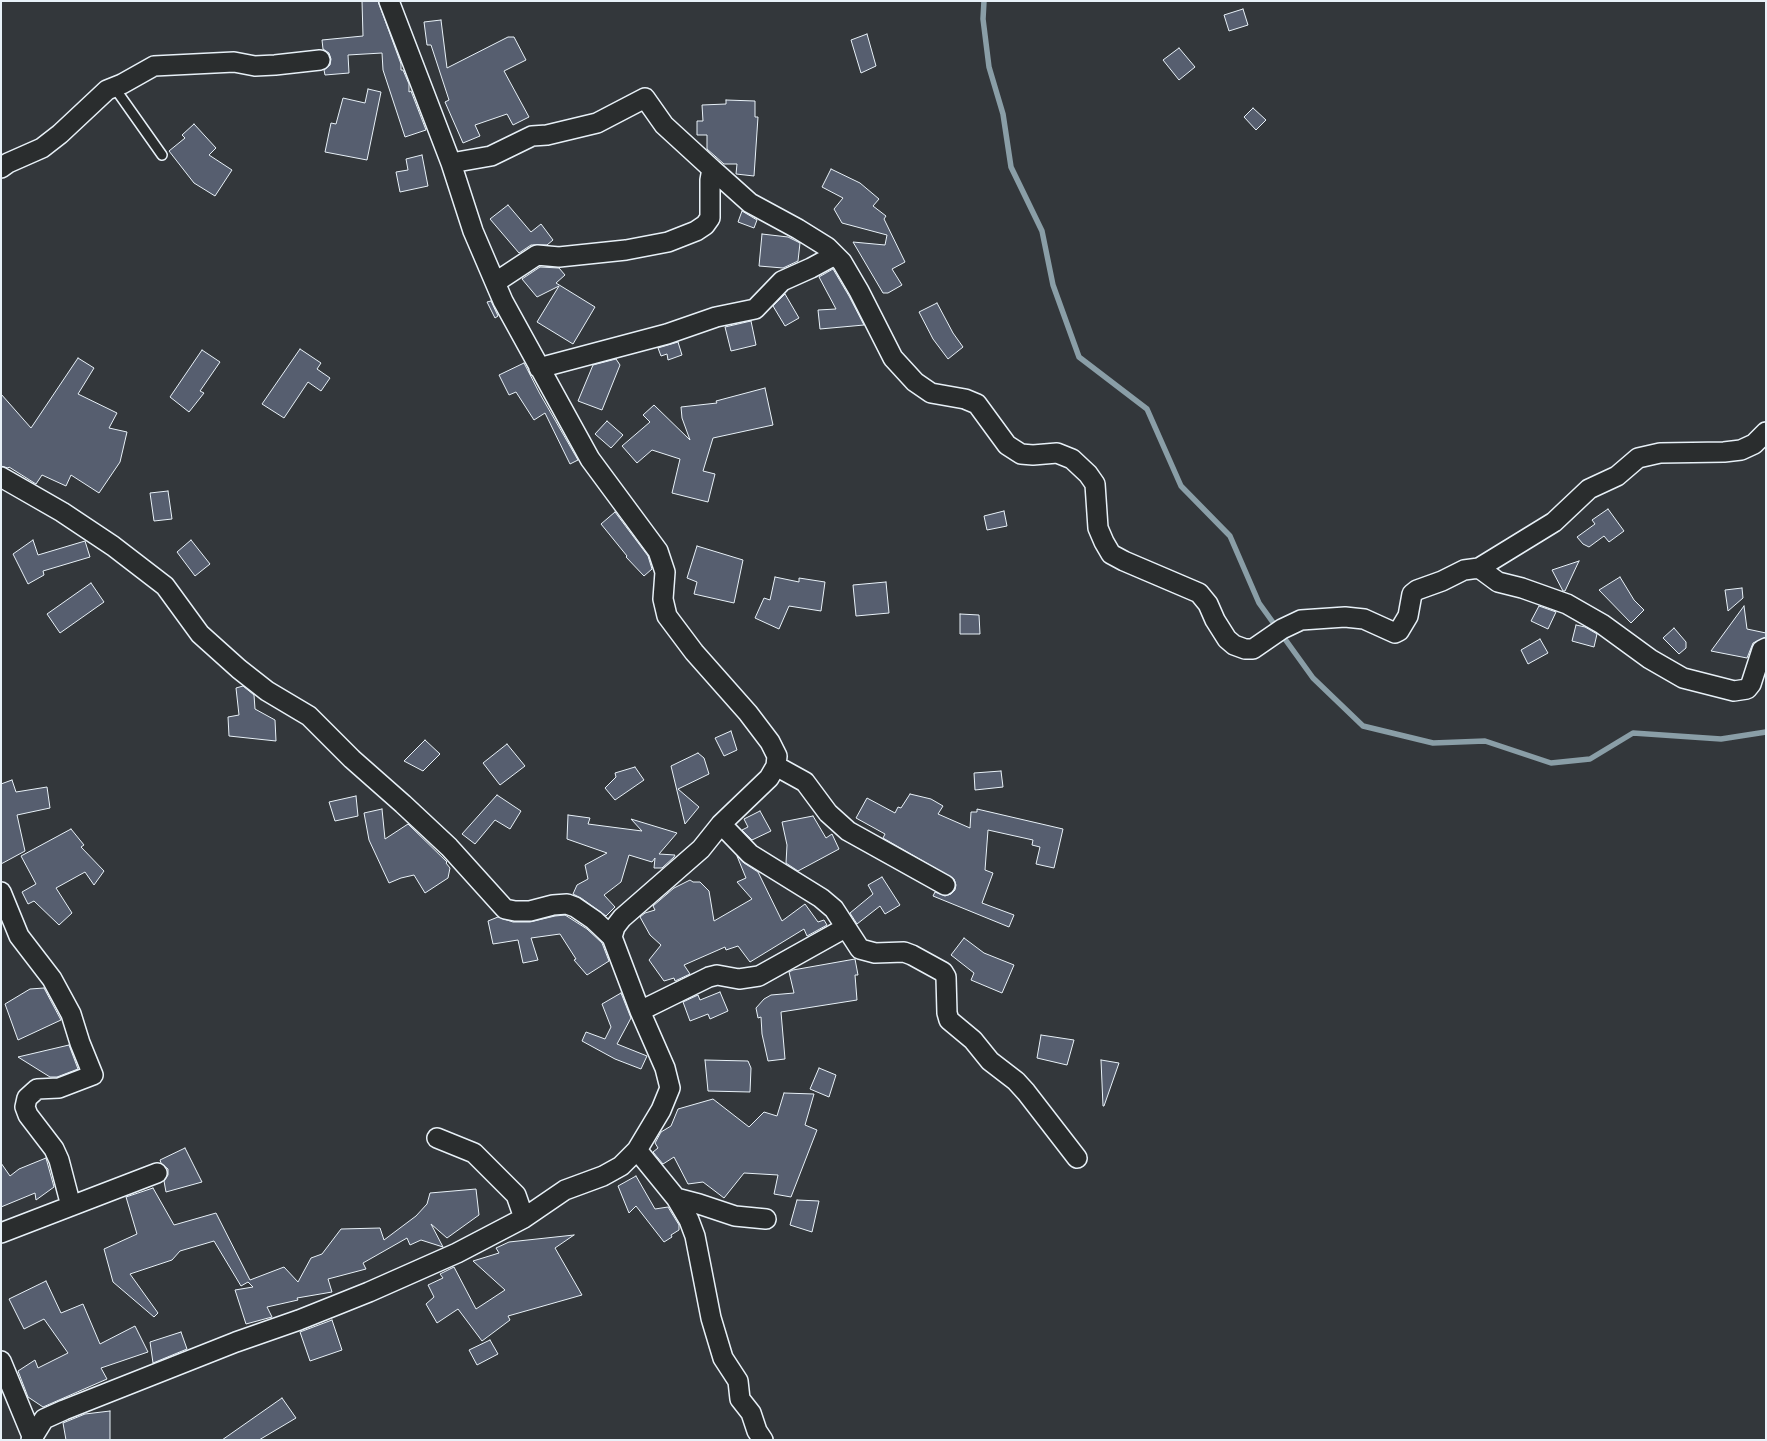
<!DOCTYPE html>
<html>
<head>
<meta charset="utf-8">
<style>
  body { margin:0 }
  #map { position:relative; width:1767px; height:1441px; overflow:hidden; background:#33373b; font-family:Sriracha,sans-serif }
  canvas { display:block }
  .frame { position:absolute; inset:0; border:2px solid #e8f1f8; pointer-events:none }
</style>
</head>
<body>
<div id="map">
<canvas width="1767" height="1441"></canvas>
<div class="frame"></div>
</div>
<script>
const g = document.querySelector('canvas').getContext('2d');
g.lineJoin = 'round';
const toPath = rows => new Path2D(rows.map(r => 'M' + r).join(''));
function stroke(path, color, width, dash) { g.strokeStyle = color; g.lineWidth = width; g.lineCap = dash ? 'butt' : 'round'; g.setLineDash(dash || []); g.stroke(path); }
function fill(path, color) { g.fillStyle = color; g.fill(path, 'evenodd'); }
stroke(toPath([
  [984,1,983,19,989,67,1003,114,1011,167,1042,231,1053,285,1079,357,1147,409,1181,486,1230,536,1259,603,1313,678,1363,726,1433,743,1485,741,1551,763,1590,759,1633,733,1721,739,1766,732]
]), '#8a9ea7', 5.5);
const building = toPath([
  [362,1,378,1,401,64,401,70,403,70,409,84,409,92,411,91,426,130,405,137,383,70,382,53,348,55,349,73,325,75,324,70,330,65,331,59,329,53,323,49,322,40,363,36,362,1],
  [1243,9,1248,25,1229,31,1224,15,1243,9],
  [441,20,447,68,508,37,514,37,526,60,504,71,529,117,513,125,507,114,475,125,480,136,463,143,445,102,449,100,431,45,427,45,424,22,441,20],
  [867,34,876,66,861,73,851,40,867,34],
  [1179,48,1195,67,1179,80,1163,60,1179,48],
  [368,89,381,92,367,160,325,152,331,123,336,124,343,98,365,103,368,89],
  [726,100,755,101,755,117,758,117,754,176,736,174,737,164,724,164,707,149,707,135,697,135,697,121,703,121,702,105,726,104,726,100],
  [1253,108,1266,120,1256,130,1244,117,1253,108],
  [194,124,216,148,209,155,232,170,215,196,194,183,169,151,185,138,182,135,194,124],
  [422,155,428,186,400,192,396,172,408,170,406,159,422,155],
  [831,169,860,183,879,199,873,206,886,216,884,219,905,262,892,269,902,285,888,293,883,293,853,242,885,245,887,235,842,223,834,209,843,198,822,187,831,169],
  [508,205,531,232,541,224,553,240,547,245,531,245,519,253,490,219,508,205],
  [742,211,757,220,754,228,738,222,742,211],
  [762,234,788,237,800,243,798,261,783,268,759,266,762,234],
  [540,267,559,268,565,275,556,283,595,307,573,344,537,322,559,286,537,297,522,279,540,267],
  [833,269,849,296,864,325,820,329,818,310,836,309,819,277,833,269],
  [785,294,799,318,785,326,773,306,785,294],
  [491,301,498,316,495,318,487,302,491,301],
  [937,303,953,333,963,347,948,359,933,339,919,312,937,303],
  [751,321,756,345,731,351,725,327,751,321],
  [678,342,682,355,668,360,667,354,661,356,658,348,678,342],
  [300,349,321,363,317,369,330,378,321,391,308,382,284,418,262,404,300,349],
  [202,350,220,362,200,391,204,393,189,412,170,397,202,350],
  [78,358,94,368,78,394,117,413,109,428,127,432,120,462,99,493,71,475,66,486,42,475,36,484,9,467,8,468,1,466,1,394,31,428,78,358],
  [616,359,620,365,602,410,578,401,593,365,616,359],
  [524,363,540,394,578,460,570,464,545,413,534,420,516,392,509,395,499,375,524,363],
  [765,388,773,425,713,438,703,471,715,474,708,502,672,493,680,459,652,450,637,463,622,446,650,422,643,415,654,405,690,440,682,418,681,407,717,403,716,401,765,388],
  [607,421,623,435,611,448,595,434,607,421],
  [168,491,172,519,154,521,150,493,168,491],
  [1608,509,1624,531,1609,542,1604,536,1589,547,1583,544,1577,537,1595,524,1592,520,1608,509],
  [1004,511,1007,526,987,530,984,516,1004,511],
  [615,512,648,556,652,569,644,576,626,557,627,556,601,524,615,512],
  [33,540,38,555,85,541,90,557,43,571,44,575,28,584,13,554,33,540],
  [191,540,210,564,195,576,177,552,191,540],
  [697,546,743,560,734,603,694,594,697,582,687,578,697,546],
  [1579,561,1565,591,1563,591,1552,570,1579,561],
  [775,577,799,582,799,578,825,582,821,611,789,606,779,629,755,618,764,598,770,600,775,577],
  [1620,577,1634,600,1644,610,1631,623,1599,590,1620,577],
  [886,582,889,613,856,616,853,585,886,582],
  [91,583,104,602,60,633,47,614,91,583],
  [1742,588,1743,598,1728,611,1725,590,1742,588],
  [1539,606,1556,612,1548,629,1531,621,1539,606],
  [1744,606,1747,629,1766,633,1766,637,1753,643,1747,658,1711,651,1744,606],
  [960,614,979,615,980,634,960,634,960,614],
  [1576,625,1585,627,1597,634,1594,647,1572,641,1576,625],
  [1674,628,1686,642,1686,648,1679,654,1663,638,1674,628],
  [1540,639,1548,653,1528,664,1521,650,1540,639],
  [243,686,254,695,255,709,275,720,276,741,229,736,228,717,239,715,236,688,243,686],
  [731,731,737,750,724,756,715,738,731,731],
  [425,740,440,754,423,771,404,761,425,740],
  [507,744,525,766,500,785,483,763,507,744],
  [698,753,704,758,709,774,678,789,699,807,685,824,671,766,698,753],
  [635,767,644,780,615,800,605,788,616,777,615,773,635,767],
  [1001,771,1003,787,975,790,974,773,1001,771],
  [12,780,16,792,47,787,50,808,17,815,25,851,1,864,1,784,12,780],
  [910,794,931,799,943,806,938,814,970,828,971,812,977,812,977,809,1063,829,1054,868,1036,864,1040,847,1032,845,1033,840,988,830,985,870,993,873,982,903,1014,915,1009,927,933,896,935,892,945,896,951,894,955,890,956,885,954,879,883,838,885,834,856,818,867,798,895,813,898,807,901,808,910,794],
  [497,795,521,811,510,829,495,820,475,844,462,834,497,795],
  [356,796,358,816,335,821,329,802,356,796],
  [382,809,385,839,408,824,447,862,446,863,450,868,448,878,425,893,414,875,401,878,389,883,369,840,364,813,382,809],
  [760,811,771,831,752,840,742,830,748,827,744,819,760,811],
  [568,815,590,818,588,824,642,831,631,819,677,833,659,854,675,855,674,857,662,868,654,868,655,858,652,862,629,855,621,882,604,895,615,907,606,916,581,898,573,894,577,885,588,879,585,865,607,853,567,839,568,815],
  [813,816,826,838,832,834,839,849,798,871,786,863,787,845,782,822,813,816],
  [71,829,84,845,81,847,104,871,94,885,85,872,56,888,72,913,59,925,34,901,28,904,22,892,36,884,21,856,71,829],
  [737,856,744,863,758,872,782,921,805,904,818,922,824,920,827,925,807,936,804,929,750,962,738,946,726,950,725,947,684,965,690,974,675,981,674,978,664,981,649,960,661,945,650,935,640,917,645,913,655,910,653,906,674,888,690,880,693,882,700,882,709,891,714,921,752,899,737,882,746,878,737,856],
  [882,877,900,905,885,914,880,906,857,924,850,913,873,894,868,885,882,877],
  [565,915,587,929,602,943,609,961,587,975,574,960,576,959,560,934,531,938,538,960,523,963,518,940,493,944,488,921,498,917,513,922,530,922,555,916,565,915],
  [964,938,984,953,1014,965,1002,993,971,980,974,973,951,955,964,938],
  [855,959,858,975,855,975,857,1000,781,1012,785,1059,768,1061,762,1034,761,1017,758,1018,756,1008,764,999,771,995,794,993,789,972,793,970,855,959],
  [44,988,61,1020,18,1040,5,1004,30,989,44,988],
  [720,992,728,1011,710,1019,708,1014,690,1021,683,1002,698,995,700,1000,720,992],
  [621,993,631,1018,617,1044,647,1056,641,1069,615,1059,582,1041,586,1032,605,1039,611,1027,602,1004,621,993],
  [1041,1035,1074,1040,1067,1065,1037,1058,1041,1035],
  [69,1045,78,1069,57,1077,50,1077,18,1057,69,1045],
  [705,1060,748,1061,751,1068,750,1092,708,1091,705,1060],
  [1101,1060,1119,1063,1104,1106,1103,1106,1101,1060],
  [819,1068,836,1075,829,1097,810,1089,819,1068],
  [784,1093,814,1094,805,1125,817,1130,791,1197,774,1194,778,1175,744,1173,724,1198,703,1182,688,1184,674,1157,663,1164,653,1152,658,1148,655,1143,661,1132,671,1126,678,1109,713,1099,749,1127,764,1112,777,1116,784,1093],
  [185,1148,202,1182,166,1192,164,1181,168,1175,168,1169,161,1163,160,1160,185,1148],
  [46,1158,54,1187,36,1200,35,1193,1,1207,1,1163,10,1176,19,1169,46,1158],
  [636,1176,655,1209,668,1207,679,1225,679,1230,671,1235,672,1237,664,1242,636,1206,629,1213,618,1186,636,1176],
  [153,1188,174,1225,216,1213,250,1280,284,1267,298,1282,311,1258,322,1254,341,1229,380,1228,384,1240,416,1216,427,1204,430,1193,476,1189,479,1215,447,1238,431,1224,443,1247,421,1240,410,1245,407,1238,363,1263,366,1269,328,1279,332,1292,297,1298,298,1300,267,1307,272,1317,246,1324,235,1290,253,1287,248,1282,241,1286,214,1241,180,1251,172,1260,130,1274,158,1313,154,1317,113,1282,104,1249,137,1234,126,1197,153,1188],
  [797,1200,819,1201,812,1232,790,1225,797,1200],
  [574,1235,555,1248,582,1295,508,1316,510,1320,482,1341,458,1309,437,1323,426,1304,434,1297,428,1285,443,1278,440,1274,454,1267,476,1309,505,1290,473,1261,499,1253,496,1248,509,1242,574,1235],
  [46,1281,61,1313,83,1304,100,1344,135,1326,148,1352,101,1368,107,1379,43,1407,28,1397,18,1371,35,1360,38,1368,68,1353,44,1319,24,1329,9,1299,46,1281],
  [332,1320,342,1350,310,1361,300,1332,332,1320],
  [181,1332,187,1349,153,1363,150,1342,181,1332],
  [490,1340,498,1354,477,1365,469,1350,490,1340],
  [282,1398,296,1418,259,1440,222,1440,282,1398],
  [110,1411,110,1440,66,1440,63,1423,85,1414,110,1411]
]);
fill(building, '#565e6f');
stroke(building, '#e8f1f8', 1);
const lane = toPath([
  [114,87,162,155]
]);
const street = toPath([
  [389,1,451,163,473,231,503,301,590,459,658,551,665,572,663,599,667,616,694,652,748,713,770,742,777,756,776,766,769,778,721,824,701,849,622,918,615,927,612,937],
  [451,163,491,156,532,136,547,135,597,123,645,98,664,125,712,169],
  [1,168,8,163,42,148,60,134,107,90,122,84,154,66,234,62,255,66,275,65,320,60],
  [496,282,537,255,559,257,626,250,668,242,696,231,705,225,710,218,710,180,712,169,750,203,798,229,827,247,842,262,859,291,893,358,915,382,931,393,965,399,977,404,1007,445,1021,454,1033,455,1057,453,1072,459,1088,474,1095,484,1098,528,1104,542,1111,554,1124,561,1199,593,1208,604,1215,620,1227,639,1234,645,1245,649,1253,649,1282,629,1301,620,1345,617,1364,619,1395,633,1399,631,1408,616,1412,594,1417,590,1442,581,1464,570,1479,568,1554,522,1589,489,1617,476,1638,458,1660,453,1724,452,1741,450,1754,444,1766,432],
  [539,368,667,334,716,317,755,309,782,281,811,268,835,255],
  [1,477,62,512,113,546,165,586,200,634,239,669,267,691,309,716,352,759,403,804,449,847,505,909,515,911,530,911,553,905,567,904,575,907,594,920,612,937,640,1011,665,1068,670,1088,661,1110,637,1150,621,1166,603,1176,565,1190,524,1218,457,1253,369,1292,299,1320,236,1342,64,1410,44,1419,31,1440],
  [1479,568,1498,582,1522,588,1567,604,1602,624,1650,659,1683,678,1734,691,1747,689,1751,684,1762,650,1766,648],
  [776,766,805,782,828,813,848,831,945,885],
  [721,824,750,854,821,898,834,909,860,949,875,953,904,952,912,955,943,972,946,977,947,1013,949,1020,973,1040,990,1061,1016,1081,1026,1092,1077,1158],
  [1,892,19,936,52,979,71,1014,80,1043,93,1075,59,1088,37,1089,27,1098,25,1107,28,1115,54,1149,59,1160,71,1206],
  [640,1011,709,977,717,975,739,979,759,976,845,928],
  [437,1138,474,1153,516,1195,524,1218],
  [637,1150,676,1198,689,1220,695,1236,711,1318,723,1358,738,1381,740,1399,751,1413,757,1431,763,1440],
  [676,1198,699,1204,735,1216,766,1219],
  [1,1233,157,1173],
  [1,1361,32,1436]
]);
stroke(lane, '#e8f1f8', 12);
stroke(street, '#e8f1f8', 22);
stroke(lane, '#2a2d2e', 9);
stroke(street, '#2a2d2e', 19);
</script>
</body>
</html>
